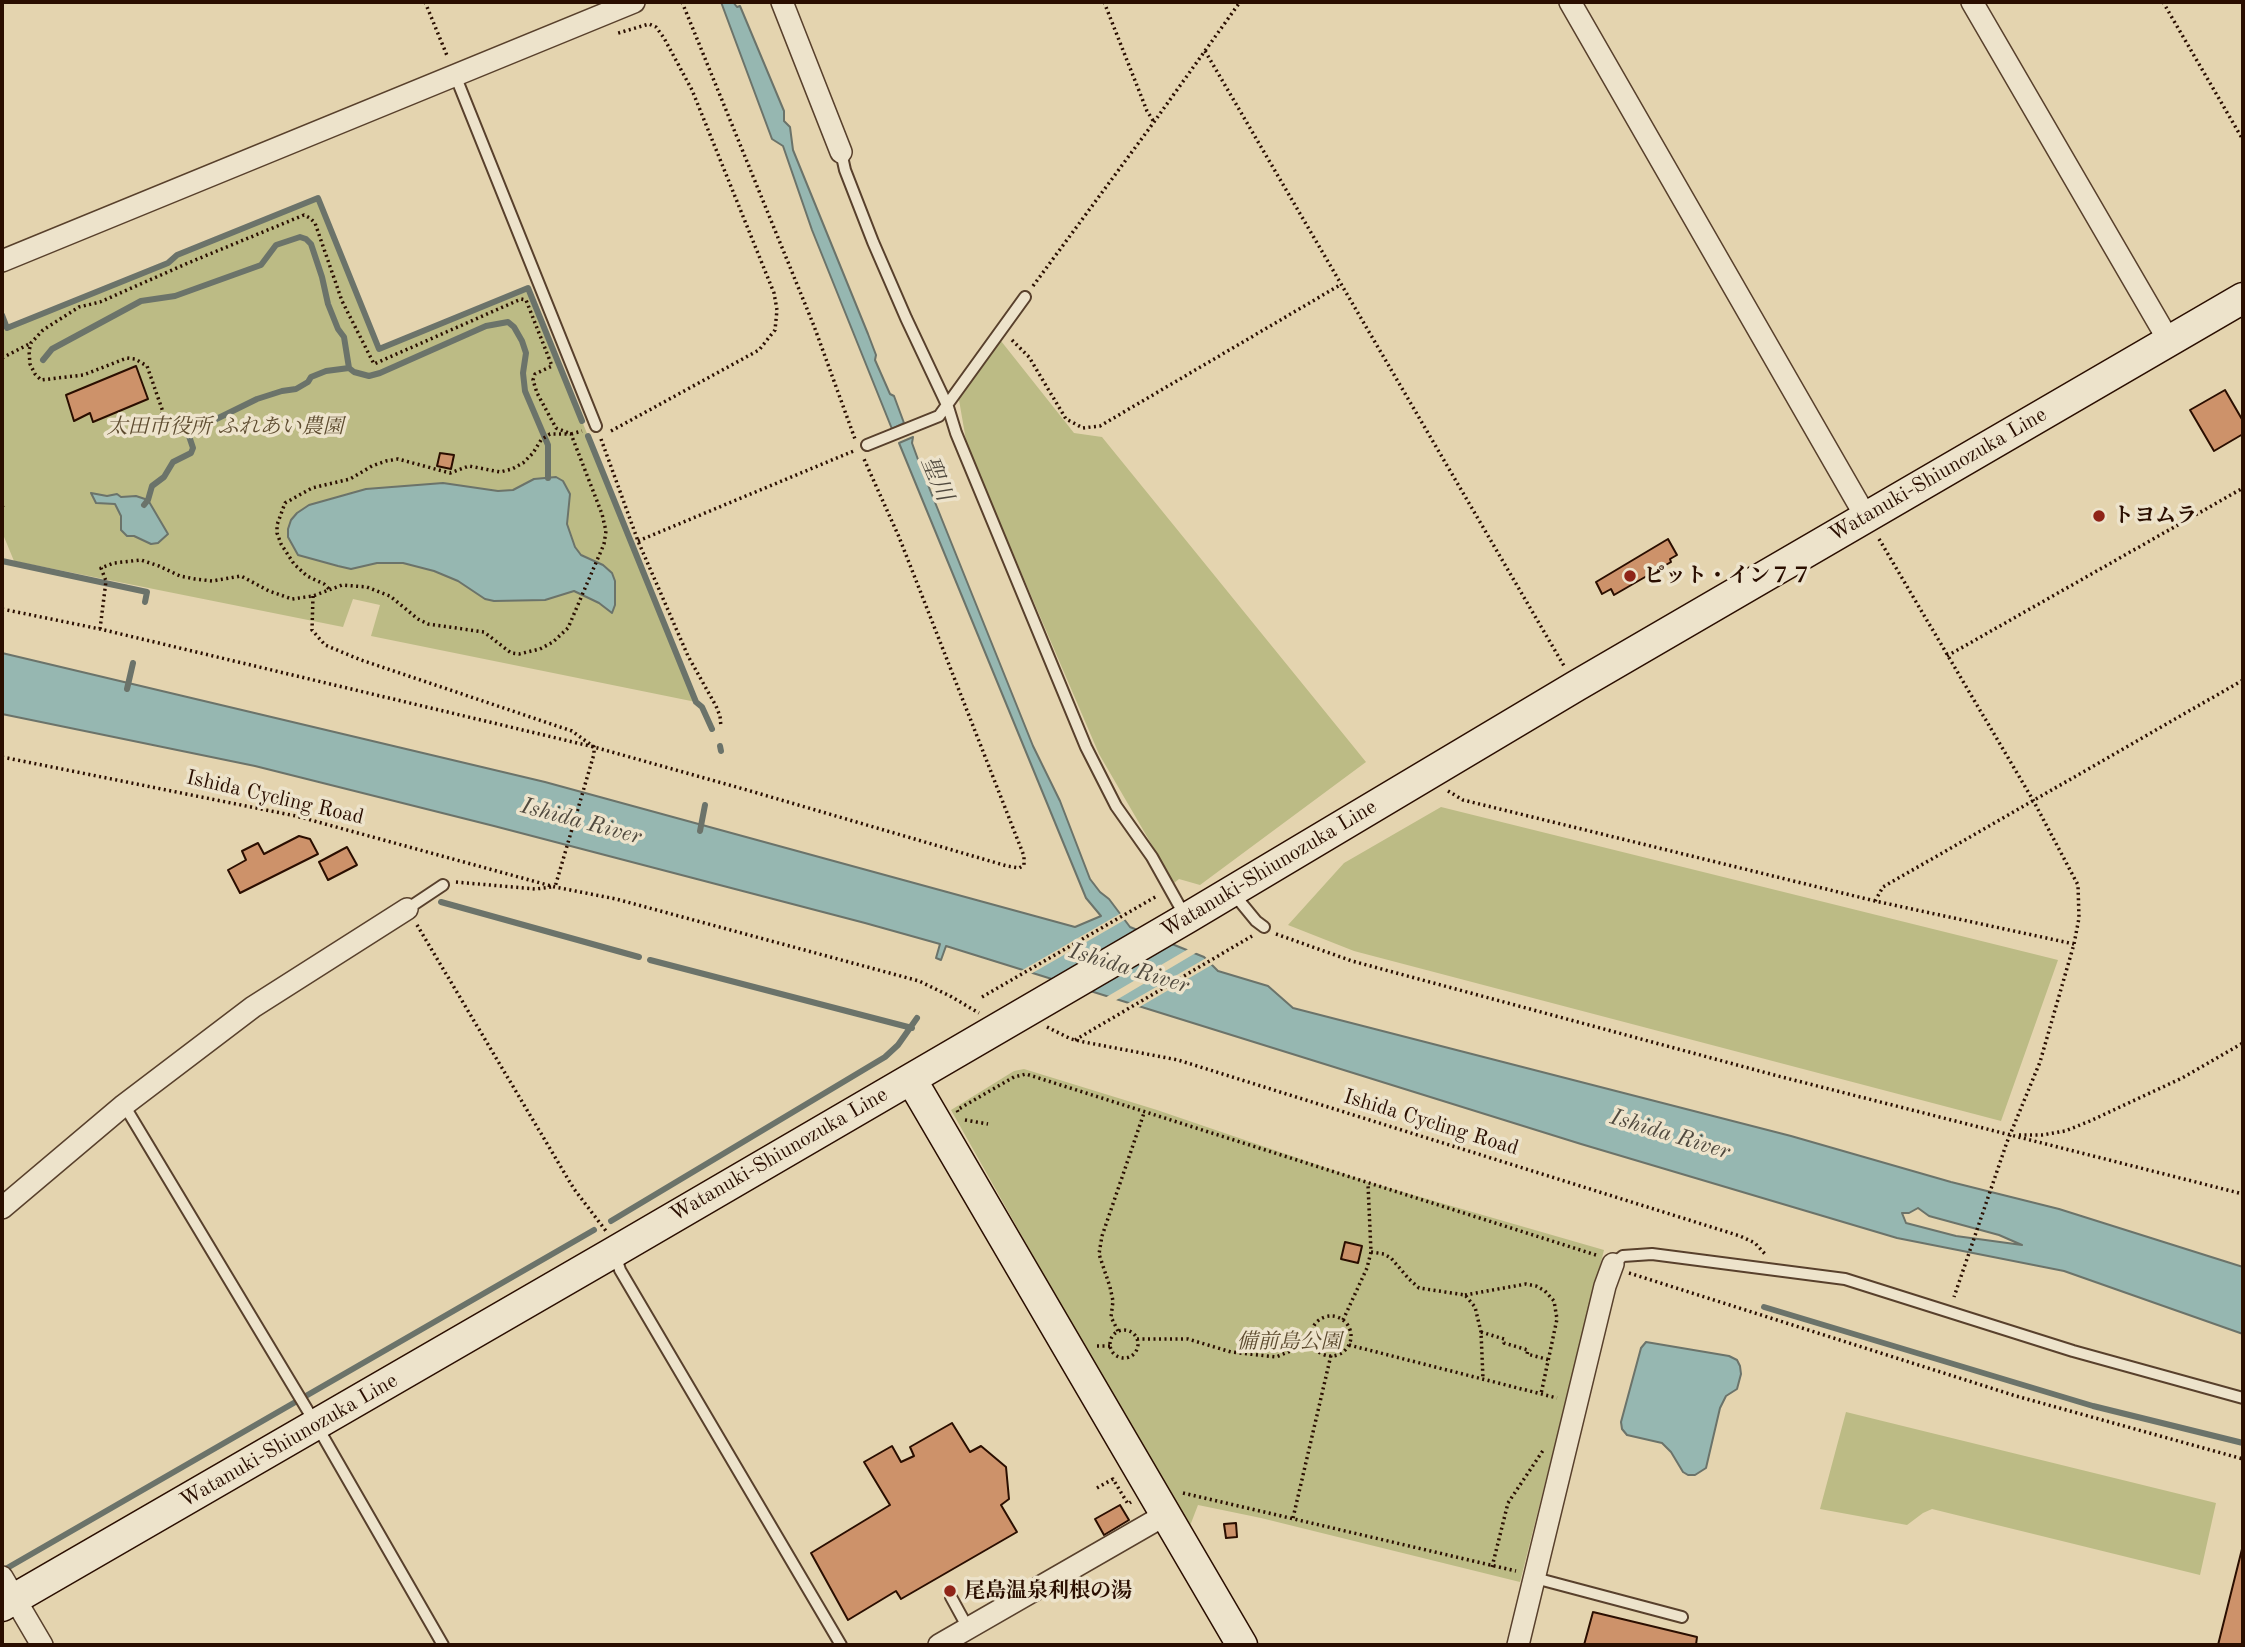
<!DOCTYPE html>
<html>
<head>
<meta charset="utf-8">
<style>
  body { margin:0 }
  #map { position:relative; width:2245px; height:1647px; overflow:hidden; background:#e4d4af; font-family:"Old Standard TT",serif }
  canvas { display:block }
  .frame { position:absolute; inset:0; border:4px solid #2a0e00; pointer-events:none }
</style>
</head>
<body>
<div id="map">
<canvas width="2245" height="1647"></canvas>
<div class="frame"></div>
</div>
<script>
const g = document.querySelector('canvas').getContext('2d');
g.lineJoin = 'round';
function fill(path, color) { g.fillStyle = color; g.fill(path, 'evenodd'); }
const toPath = rows => new Path2D(rows.map(r => 'M' + r).join(''));
function stroke(path, color, width, dash) { g.strokeStyle = color; g.lineWidth = width; g.lineCap = dash ? 'butt' : 'round'; g.setLineDash(dash || []); g.stroke(path); }
function write(font, color, halo, rows, align = 'center') {
  g.font = font + ' "Old Standard TT","Noto Serif JP",serif'; g.lineWidth = 7; g.setLineDash([]); g.textBaseline = 'middle'; g.strokeStyle = halo; g.fillStyle = color; for (const [text, x, y, turn = 0] of rows) {
    g.save(); g.translate(x, y); g.rotate((+turn || 0) * Math.PI / 180); g.textAlign = isNaN(turn) ? turn : align; if (halo) g.strokeText(text, 0, 0); g.fillText(text, 0, 0); g.restore();
  }
}
fill(toPath([
  [318,198,379,348,528,288,696,702,371,636,380,605,353,599,343,627,14,561,2,532,2,315,8,328,168,263,177,255],
  [1001,341,1074,433,1102,437,1366,762,1200,885,1179,879,1174,883,1099,754,967,446,959,400],
  [1441,807,2058,960,2001,1121,1354,951,1288,925,1344,863],
  [1024,1069,1157,1110,1365,1181,1604,1250,1520,1582,1261,1518,1198,1505,1188,1531,951,1110,1014,1071],
  [1846,1412,2216,1503,2200,1575,1932,1509,1923,1513,1907,1525,1820,1509]
]), '#bcbb85');
const water = toPath([
  [721,2,733,2,737,7,740,6,784,111,784,121,790,127,793,150,868,334,876,355,875,360,890,394,894,396,904,423,892,429,812,230,783,146,772,139,721,2],
  [913,437,912,443,920,465,1033,746,1060,801,1090,879,1100,892,1109,899,1130,927,1204,957,1218,971,1268,986,1293,1008,1791,1136,1951,1182,2059,1209,2243,1267,2243,1334,2064,1271,1897,1238,1581,1144,946,946,941,960,936,958,940,944,865,923,494,826,255,766,2,714,2,653,545,782,1075,927,1101,916,1086,898,899,443,913,437],
  [1918,1208,1929,1216,1999,1235,2022,1245,1956,1236,1906,1223,1902,1213,1909,1213,1918,1208],
  [556,477,563,481,570,494,567,524,575,547,581,555,603,565,612,573,615,581,615,605,612,613,599,603,574,591,545,600,494,601,485,599,458,581,434,571,403,563,377,563,351,569,338,566,298,555,288,537,288,529,291,520,297,513,309,505,366,489,443,483,498,491,513,490,534,479,556,477],
  [91,493,107,496,117,494,121,497,136,496,148,500,168,534,158,543,151,544,134,536,127,536,121,530,121,516,115,504,96,503,91,493],
  [1646,1342,1729,1356,1737,1360,1740,1366,1741,1374,1737,1389,1726,1396,1720,1408,1706,1468,1695,1475,1688,1475,1683,1472,1671,1452,1662,1443,1627,1435,1622,1429,1621,1422,1641,1348,1646,1342]
]);
fill(water, '#96b7b1');
stroke(water, '#6b736a', 2);
fill(toPath([
  [1123,912,1128,918,1029,975,1019,972],
  [1190,948,1199,951,1113,1002,1103,999],
  [1208,957,1215,963,1136,1009,1125,1005]
]), '#e4d4af');
stroke(toPath([
  [2,315,7,328,168,263,177,255,318,198,379,349,528,288,582,421],
  [43,360,52,349,141,301,175,296,261,265,276,245,300,237,306,239,311,244,322,277,328,304,338,329,344,337,349,368,354,372,369,376,380,373,486,326,508,322,514,327,522,341,526,353,523,373,525,391,548,445,548,478],
  [588,436,696,702,702,707,712,729],
  [144,505,148,500,152,486,164,477,173,462,191,453,193,448,189,436,192,431,257,399,282,391,296,389,308,382,311,377,326,371,349,368],
  [2,561,147,592,145,602],
  [127,689,133,663],
  [720,746,721,751],
  [700,831,705,805],
  [441,902,639,957],
  [650,960,912,1028],
  [611,1221,885,1057,898,1045,917,1018],
  [1764,1307,2093,1406,2243,1443],
  [2,1571,594,1230]
]), '#6b736a', 6);
const building = toPath([
  [136,366,148,399,93,422,90,413,74,421,66,395,136,366],
  [2225,390,2243,421,2243,434,2214,451,2190,410,2225,390],
  [440,453,454,455,451,469,437,466,440,453],
  [1668,539,1677,555,1670,559,1671,562,1614,595,1611,589,1602,594,1596,582,1668,539],
  [299,836,310,839,318,854,240,893,228,870,246,860,242,851,258,843,264,854,299,836],
  [347,847,357,865,328,880,319,862,347,847],
  [1345,1242,1362,1246,1358,1263,1341,1259,1345,1242],
  [952,1423,970,1452,981,1446,1006,1467,1009,1499,1001,1505,1017,1532,901,1599,896,1591,848,1620,811,1553,890,1505,864,1462,892,1446,901,1462,914,1456,910,1447,952,1423],
  [1120,1505,1129,1520,1104,1535,1095,1519,1120,1505],
  [1236,1523,1237,1537,1226,1538,1224,1524,1236,1523],
  [2242,1549,2243,1645,2218,1645,2242,1549],
  [1593,1612,1697,1637,1696,1645,1584,1645,1593,1612]
]);
fill(building, '#cd926a');
stroke(building, '#2a0e00', 2);
const lane = toPath([
  [455,75,596,426],
  [841,152,845,170,873,242,906,318,948,407,956,433,1086,747,1116,806,1152,857,1185,916],
  [867,445,939,416,1025,297],
  [1233,893,1256,921,1264,927],
  [407,909,443,885],
  [124,1105,317,1426,443,1645],
  [615,1254,620,1270,841,1645],
  [1613,1264,1623,1256,1652,1254,1845,1279,2073,1351,2243,1398],
  [1535,1578,1682,1617],
  [951,1597,968,1628]
]);
const street = toPath([
  [782,2,841,152],
  [1570,2,1866,517],
  [1972,2,2169,341],
  [2,261,634,2],
  [2,1208,124,1105,253,1007,407,909],
  [2,1577,42,1645],
  [939,1645,1165,1515],
  [1518,1645,1605,1286,1613,1264]
]);
const secondary = toPath([
  [911,1079,1242,1645],
  [2,1606,614,1252,1187,918,1576,686,2243,298]
]);
stroke(lane, '#58402c', 14);
stroke(street, '#58402c', 24);
stroke(secondary, '#2a0e00', 33);
stroke(toPath([
  [425,2,448,58],
  [682,2,814,326,855,439],
  [1104,2,1147,111,1154,122],
  [2163,2,2243,140],
  [1205,51,1564,666],
  [1033,286,1154,122,1240,2],
  [1012,340,1029,357,1066,419,1083,428,1100,426,1340,285],
  [2,358,31,343],
  [138,429,159,417,163,412,147,366,135,359,127,358,83,375,41,380,35,374,30,364,29,351,31,343,43,330,79,307,100,302,188,263,304,215,310,218,315,223,342,301,374,364,521,299,526,300,552,366,535,374,533,380,537,393,556,428,571,434,582,431],
  [611,431,759,350,775,330,777,310,774,293,692,90,664,38,656,27,649,24,615,34],
  [601,439,638,541,688,656,716,706,720,716,721,727],
  [2,506,4,505],
  [1879,539,2033,800,2078,885,2079,918,2074,944,2040,1062,2007,1142,1954,1297],
  [638,541,856,450],
  [313,596,312,630,325,645,361,660,572,731,594,747,594,754,555,887],
  [2,609,100,629,594,747,747,790,1007,866,1019,868,1024,865,1024,856,899,537,864,459],
  [100,629,106,581,101,568,114,563,141,560,159,566,180,576,195,579,212,581,241,576,269,591,292,599,313,596,342,585,367,587,390,596,418,619,428,624,484,632,511,653,519,654,540,649,553,642,568,628,604,544,606,531,602,514,571,434,550,434,541,440,533,453,523,463,512,469,500,472,469,466,450,473,398,459,386,461,372,466,350,479,312,488,285,503,277,525,277,533,281,544,294,564,307,576,324,584,330,590],
  [1947,656,2243,488],
  [2,757,296,816,555,887,616,899,919,981,950,996,979,1013],
  [1448,791,1463,800,1875,901,2074,944],
  [456,882,535,889,552,887],
  [1875,901,1883,887,2243,680],
  [417,925,574,1189,606,1231],
  [1276,934,1352,961,1778,1076,2243,1194],
  [982,997,1157,896],
  [1047,1027,1071,1039,1084,1042,1178,1060,1740,1236,1755,1243,1765,1254],
  [1075,1040,1252,936],
  [958,1112,957,1110,1014,1077,1026,1074,1596,1255],
  [965,1120,988,1124],
  [2019,1135,2042,1135,2065,1131,2090,1121,2182,1078,2243,1043],
  [1371,1252,1384,1254,1391,1258,1409,1279,1419,1288,1465,1295,1475,1307,1481,1332,1483,1379],
  [1629,1273,2016,1396,2243,1459],
  [1465,1295,1526,1284,1536,1286,1545,1291,1554,1301,1557,1319,1541,1394],
  '1311 1336a20 20 0 1 1 40 0a20 20 0 1 1-40 0Z',
  [1343,1320,1367,1268,1371,1252,1368,1184],
  '1110 1344a14 14 0 1 1 28 0a14 14 0 1 1-28 0Z',
  [1118,1331,1111,1317,1113,1301,1110,1287,1099,1254,1102,1236,1144,1113],
  [1481,1332,1504,1339,1504,1343,1528,1350,1527,1354,1550,1360],
  [1137,1339,1188,1339,1231,1352,1276,1357,1305,1345],
  [1349,1345,1557,1398],
  [1097,1346,1110,1346],
  [1097,1488,1113,1479,1128,1504,1131,1502],
  [1183,1493,1516,1571],
  [1293,1518,1331,1355],
  [1492,1567,1508,1503,1544,1449]
]), '#2a0e00', 3.5, [2, 3.5]);
stroke(lane, '#ede3cb', 10);
stroke(street, '#ede3cb', 21);
stroke(secondary, '#ede3cb', 30);
for (const [x, y, r, color] of [
  [2099,516,7,"#8f2418"],
  [1630,576,7,"#8f2418"],
  [950,1591,7,"#8f2418"]
]) { const dot = new Path2D(); dot.arc(x, y, r, 0, 2 * Math.PI); g.fillStyle = color; g.fill(dot); stroke(dot, '#ede3cb', 2.5); }
write('italic 21px', '#5d4b2f', '#ede3cb', [
  ["太田市役所 ふれあい農園",225,427],
  ["備前島公園",1289,1342]
]);
write('21px', '#2a0e00', '#ede3cb', [
  ["Watanuki-Shiunozuka Line",1938,475,-30],
  ["Ishida Cycling Road",275,798,13],
  ["Watanuki-Shiunozuka Line",1269,869,-31],
  ["Ishida Cycling Road",1431,1123,17],
  ["Watanuki-Shiunozuka Line",779,1155,-30],
  ["Watanuki-Shiunozuka Line",289,1441,-30]
]);
write('bold 21px', '#2a0e00', '#ede3cb', [
  ["トヨムラ",2113,516],
  ["ピット・イン７７",1644,576],
  ["尾島温泉利根の湯",964,1591]
], 'left');
write('italic 23px', '#50493e', '#ede3cb', [
  ["聖川",936,479,67],
  ["Ishida River",581,822,15],
  ["Ishida River",1129,969,17],
  ["Ishida River",1670,1135,17]
]);
</script>
</body>
</html>
